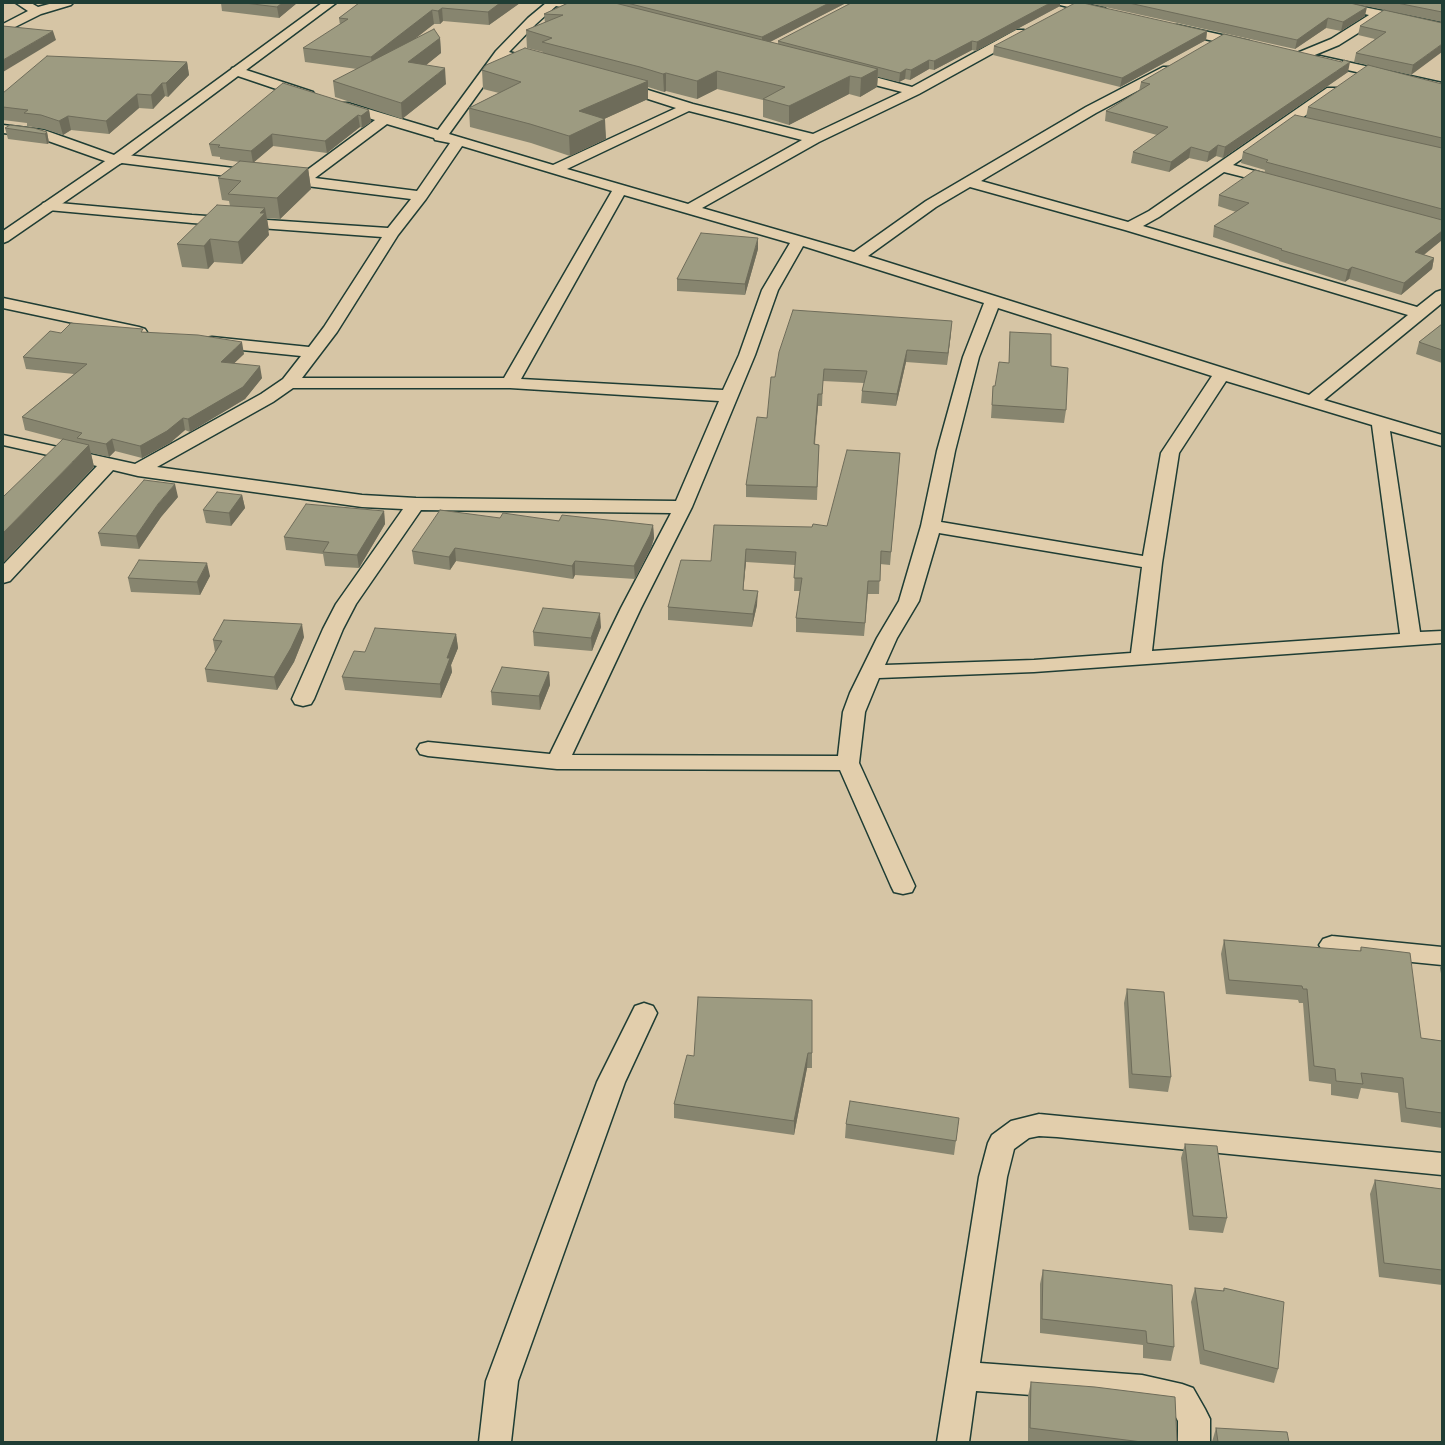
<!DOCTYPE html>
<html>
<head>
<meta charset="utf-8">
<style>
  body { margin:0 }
  #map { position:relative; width:1445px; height:1445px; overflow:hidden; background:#d6c5a5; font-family:Mali,sans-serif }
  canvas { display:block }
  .frame { position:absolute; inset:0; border:4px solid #1f3d34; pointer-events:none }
</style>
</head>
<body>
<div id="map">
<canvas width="1445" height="1445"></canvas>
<div class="frame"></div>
</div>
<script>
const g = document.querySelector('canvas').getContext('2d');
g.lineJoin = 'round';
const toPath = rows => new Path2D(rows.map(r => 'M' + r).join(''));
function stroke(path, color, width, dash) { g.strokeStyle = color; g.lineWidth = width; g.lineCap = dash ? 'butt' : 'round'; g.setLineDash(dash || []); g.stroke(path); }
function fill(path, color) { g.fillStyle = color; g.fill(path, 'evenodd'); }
const minor = toPath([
  [16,3,31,3,38,7,53,3,73,3,71,5,41,14,3,33,3,24,28,11,16,3],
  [546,3,575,3,597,7,599,10,593,14,556,6,536,24,509,52,539,60,541,63,539,66,535,67,503,59,449,134,553,165,676,108,614,88,613,85,614,82,619,81,693,104,813,134,902,92,844,77,843,74,844,71,849,70,912,87,1016,30,1024,30,1026,33,1024,36,919,94,819,142,702,208,854,252,926,201,1086,107,1163,67,1171,67,1173,70,1171,73,1096,113,981,181,1128,222,1149,211,1327,88,1337,88,1339,91,1337,94,1233,165,1284,179,1286,182,1284,185,1279,186,1224,172,1159,217,1143,226,1417,307,1436,292,1442,290,1442,303,1324,400,1442,435,1442,446,1390,431,1420,632,1442,631,1442,643,1034,672,879,678,865,712,859,763,915,886,912,892,903,894,894,892,891,886,840,770,557,769,428,756,420,754,417,749,420,744,428,742,550,754,621,608,671,513,421,510,356,604,343,629,314,699,311,704,303,706,295,704,292,699,323,629,336,604,403,509,362,507,138,476,113,470,10,581,3,583,3,565,97,466,3,445,3,435,135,464,261,394,283,379,301,356,212,347,206,346,204,342,206,338,212,337,309,347,324,327,382,237,192,223,48,210,43,209,41,206,43,203,48,202,192,215,388,228,411,199,122,163,116,165,37,137,3,133,3,125,44,130,114,155,119,154,299,176,375,120,338,109,336,106,338,103,348,103,438,130,496,51,528,18,546,3],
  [689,111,802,140,688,204,567,169,689,111],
  [387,124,434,138,435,140,450,143,417,191,315,178,387,124],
  [462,146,612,191,504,378,302,378,337,332,398,235,426,199,462,146],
  [970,187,1125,230,1408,315,1309,395,868,256,936,207,970,187],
  [624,195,790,243,762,290,739,355,723,390,521,379,624,195],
  [803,246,984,303,963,357,937,451,921,526,899,601,877,638,850,693,843,712,838,756,572,755,641,608,692,507,755,355,778,290,803,246],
  [998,308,1212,376,1161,453,1143,556,941,522,955,451,979,357,998,308],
  [1226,381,1372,425,1400,634,1152,651,1162,563,1179,453,1226,381],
  [293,388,510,388,719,401,676,501,416,498,362,495,157,467,273,402,293,388],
  [939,533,1142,567,1131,653,1034,660,885,665,897,638,919,601,939,533],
  [1058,3,1080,3,1105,8,1107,11,1101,15,1060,5,1058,3],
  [1321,3,1344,3,1442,23,1442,31,1382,18,1339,45,1305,59,1297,59,1295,56,1297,53,1331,39,1369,15,1323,5,1321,3],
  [1177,25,1249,41,1251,44,1245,48,1173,32,1171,29,1173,26,1177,25],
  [1320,56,1442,83,1442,91,1316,63,1314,60,1316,57,1320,56],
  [237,67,313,92,315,95,313,98,303,98,232,74,231,71,232,68,237,67],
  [3,298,139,327,145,329,147,332,145,335,139,337,3,308,3,298],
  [1332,936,1442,947,1442,965,1332,954,1323,951,1319,945,1323,939,1332,936],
  [644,1003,653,1006,657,1013,625,1082,518,1381,511,1442,479,1442,486,1381,597,1082,635,1006,644,1003],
  [1039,1114,1442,1153,1442,1175,1057,1137,1039,1136,1029,1138,1014,1149,1007,1177,980,1363,1142,1375,1182,1384,1193,1388,1205,1409,1210,1419,1210,1442,1178,1442,1178,1421,1172,1410,1142,1403,976,1391,969,1442,937,1442,979,1177,988,1143,992,1135,1011,1121,1039,1114]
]);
const major = toPath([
  [322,3,336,3,124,161,8,241,3,243,3,231,114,155,322,3]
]);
stroke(minor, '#1f3d34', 3);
stroke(major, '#1f3d34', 3);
fill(minor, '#e2ceac');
fill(major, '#e2ceac');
fill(toPath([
  [221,3,297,3,279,18,222,11],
  [359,3,520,3,489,25,443,21,440,24,434,24,411,41,440,38,441,53,426,65,446,84,402,119,335,97,333,81,357,69,305,62,303,48,340,25,339,18],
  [568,3,846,3,770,42,778,44,778,41,1060,6,976,51,972,50,934,70,929,69,910,80,905,79,899,82,878,77,877,87,860,97,849,94,789,125,763,117,763,100,717,89,697,99,666,91,664,92,648,87,648,99,604,119,606,139,570,156,531,143,470,127,469,108,499,93,483,89,482,70,543,53,543,52,527,48,526,30,545,23,544,14],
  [1087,3,1350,3,1365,16,1341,31,1326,28,1295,49],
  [1351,3,1442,3,1442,22],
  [1442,23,1411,75,1354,62,1356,53,1375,39,1358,35,1360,26],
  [1207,31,1206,40,1120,87,993,55,994,46],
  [187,62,189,75,168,97,165,96,153,109,139,108,109,134,71,130,63,135,44,129,27,126,27,123,3,120,3,93],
  [1348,72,1223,158,1216,156,1207,162,1189,158,1169,172,1131,163,1133,152,1157,135,1105,121,1106,111,1139,91,1141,82],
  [1442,84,1442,240,1424,255,1434,258,1432,269,1401,295,1349,279,1345,282,1279,261,1279,260,1213,237,1214,226,1236,212,1218,206,1219,195,1264,173,1265,170,1241,163,1243,152,1306,117,1308,107],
  [369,110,371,122,362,128,360,127,327,153,273,146,254,162,308,168,311,189,280,219,267,218,269,235,242,264,214,262,208,269,182,267,177,244,230,206,229,201,222,200,218,178,239,162,220,159,220,157,212,156,209,144],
  [5,128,47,132,49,143,47,144,8,139],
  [758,249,745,295,677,291,677,279],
  [1442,324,1442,363,1416,354,1419,342],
  [144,332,244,354,234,363,262,378,245,399,190,432,185,430,170,443,142,458,115,451,109,457,91,453,94,467,63,440,25,430,22,417,74,374,26,369,23,357,61,333],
  [1010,332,1051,366,1066,410,1064,423,991,418,993,386,995,386,1009,363,1009,344],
  [951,333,947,365,906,362,896,406,861,403,862,391,864,383,823,381,822,406,818,406,815,444,819,445,817,500,746,497,746,485,767,418,775,377],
  [900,453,890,565,880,564,879,594,868,594,864,636,796,632,796,618,800,591,794,591,795,565,746,562,743,590,757,605,752,627,668,620,668,607,711,561,812,527,827,526],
  [242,495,245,508,231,526,206,523,203,510],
  [178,497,161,517,139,549,101,546,98,533],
  [384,511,385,524,359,568,325,566,323,554,286,550,284,537],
  [500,518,653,525,654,538,651,548,635,579,575,575,573,579,456,561,450,570,414,564,412,551],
  [210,576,200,595,131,592,128,578],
  [601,627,592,651,534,646,533,632],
  [456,634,458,648,451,665,452,672,441,698,345,690,342,677,365,652],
  [304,637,294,662,277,690,207,682,205,669,215,652,213,640],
  [549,672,550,685,540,710,492,705,491,692],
  [1224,940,1360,951,1361,947,1421,1038,1442,1041,1442,1128,1401,1122,1398,1093,1361,1088,1358,1099,1331,1095,1331,1084,1309,1081,1303,1003,1299,1003,1298,1000,1226,994,1221,954],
  [1442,962,1442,979,1440,968],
  [1127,989,1171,1077,1168,1092,1129,1088,1124,1003],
  [812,1053,812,1068,807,1068,794,1135,674,1118,674,1104,694,1056],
  [959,1118,954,1155,845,1138,846,1124],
  [1185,1144,1227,1218,1223,1233,1189,1230,1181,1158],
  [1375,1180,1442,1189,1442,1285,1379,1277,1370,1194],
  [1043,1270,1174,1347,1171,1361,1143,1358,1143,1345,1040,1333,1040,1284],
  [1195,1288,1223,1291,1224,1288,1278,1369,1274,1383,1200,1364,1191,1302],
  [1031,1382,1177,1442,1028,1442,1028,1396],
  [1216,1428,1289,1442,1212,1442]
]), '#87856f');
fill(toPath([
  [282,3,297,3,279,18,277,7],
  [500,3,520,3,489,25,488,12],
  [829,3,846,3,762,46,762,37],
  [1050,3,1060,3,1060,6,976,51,977,42],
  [1367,7,1365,16,1341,31,1343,22],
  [442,8,443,21,440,24,438,11],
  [432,10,434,24,373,72,371,57],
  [1328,18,1326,28,1295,49,1297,40],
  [53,31,56,40,3,72,3,60],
  [1207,31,1206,40,1120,87,1122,78],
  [440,38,441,53,410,78,408,62],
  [972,41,972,50,934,70,934,61],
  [1442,44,1442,52,1411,75,1413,65],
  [929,60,929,69,910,80,911,70],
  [187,62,189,75,168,97,166,83],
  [1350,62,1348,72,1223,158,1225,147],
  [445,68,446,84,402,119,401,103],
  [878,69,877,87,860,97,861,78],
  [906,69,905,79,899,82,900,73],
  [717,71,717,89,697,99,697,81],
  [666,73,666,91,664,92,663,74],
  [850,76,849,94,789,125,789,106],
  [648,81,648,99,580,130,579,111],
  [162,83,165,96,153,109,151,95],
  [137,94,139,108,109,134,106,121],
  [369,110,371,122,362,128,361,116],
  [358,115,360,127,327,153,325,141],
  [68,116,71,130,63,135,59,121],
  [605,119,606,139,570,156,569,136],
  [47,132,49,143,47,144,45,134],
  [272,134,273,146,253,163,251,151],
  [1218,145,1216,156,1207,162,1209,152],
  [1191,147,1189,158,1169,172,1171,162],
  [308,168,311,189,280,219,277,198],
  [265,208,269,230,268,231,269,235,242,264,238,242,260,213],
  [1442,231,1442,240,1412,264,1415,252],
  [758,238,758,249,745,295,745,284],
  [210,239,214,262,208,269,204,246],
  [1434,258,1432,269,1401,295,1404,283],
  [1352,267,1349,279,1345,282,1348,270],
  [952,321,951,333,947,365,948,353],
  [242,342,244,354,223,374,221,362],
  [907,350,906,362,896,406,897,394],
  [260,366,262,378,245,399,190,432,188,419],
  [818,394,818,406,813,457,814,444],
  [183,418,185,430,170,443,142,458,140,446],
  [112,439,115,451,109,457,106,444],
  [89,445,94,467,3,563,3,533],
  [175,484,178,497,161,517,139,549,136,536,158,504],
  [242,495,245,508,231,526,229,513],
  [384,511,385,524,359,568,357,555],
  [653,525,654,538,651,548,635,579,634,566],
  [455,548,456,561,450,570,449,557],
  [746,549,746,562,742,603,743,590],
  [575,561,575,575,573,579,572,566],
  [207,563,210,576,200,595,197,582],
  [758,591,757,605,752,627,753,614],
  [600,613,601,627,592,651,591,638],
  [302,624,304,637,294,662,277,690,274,677],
  [456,634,458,648,451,665,452,672,441,698,440,684,447,658],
  [549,672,550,685,540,710,539,696],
  [808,1053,807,1068,794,1135,794,1121]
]), '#6e6c5a');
const building = toPath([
  [245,3,282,3,277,7,245,3],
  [359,3,500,3,488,12,442,8,438,11,432,10,371,57,303,48,348,19,339,18,359,3],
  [568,3,615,3,878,69,861,78,850,76,789,106,763,99,785,87,717,71,697,81,666,73,663,74,640,67,542,42,552,38,526,30,563,15,544,14,568,3],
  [627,3,829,3,762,37,627,3],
  [851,3,1050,3,977,42,972,41,934,61,929,60,911,70,906,69,900,73,778,41,851,3],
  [1075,3,1083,3,1207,31,1122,78,994,46,1075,3],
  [1129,3,1350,3,1367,7,1343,22,1328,18,1297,40,1129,3],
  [1397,3,1442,3,1442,12,1397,3],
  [1384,10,1442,23,1442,44,1413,65,1356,53,1386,32,1360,26,1384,10],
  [3,26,53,31,3,60,3,26],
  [434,29,440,38,408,62,445,68,401,103,333,81,434,29],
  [1224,34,1342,62,1344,60,1350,62,1225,147,1218,145,1209,152,1191,147,1171,162,1133,152,1168,127,1106,111,1150,84,1141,82,1224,34],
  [525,48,648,81,579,111,605,119,569,136,530,124,469,108,521,82,482,70,486,65,525,48],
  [47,56,187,62,166,83,162,83,151,95,137,94,106,121,68,116,59,121,41,115,24,113,28,110,3,107,3,93,47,56],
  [1368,65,1442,84,1442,138,1308,107,1368,65],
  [283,83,369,110,361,116,358,115,325,141,272,134,251,151,218,147,220,145,209,144,283,83],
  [1295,115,1442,148,1442,209,1266,162,1268,160,1243,152,1295,115],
  [10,125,34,128,47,132,45,134,5,128,10,125],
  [240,161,308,168,277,198,228,194,241,181,218,178,240,161],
  [1255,170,1442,220,1442,231,1415,252,1434,258,1404,283,1352,267,1348,270,1281,250,1282,249,1214,226,1249,203,1219,195,1255,170],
  [217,205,265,208,260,213,265,213,238,242,210,239,204,246,177,244,217,205],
  [701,233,758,238,745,284,677,279,701,233],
  [793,310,952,321,948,353,907,350,897,394,862,391,867,371,824,369,822,394,818,394,814,444,819,445,817,487,746,485,757,417,767,418,771,377,775,377,779,352,793,310],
  [71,323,143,329,141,332,198,335,242,342,221,362,260,366,243,387,188,419,183,418,167,431,140,446,112,439,106,444,77,438,82,433,22,417,87,364,23,357,50,331,61,333,71,323],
  [1442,324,1442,350,1419,342,1442,324],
  [1010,332,1051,334,1051,366,1068,368,1066,410,992,405,993,386,995,386,999,362,1009,363,1010,332],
  [63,439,89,445,3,533,3,497,63,439],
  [847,450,900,453,891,552,881,551,880,581,868,581,865,623,796,618,802,578,794,578,796,552,746,549,743,590,758,591,753,614,668,607,681,560,711,561,714,525,812,527,813,524,827,526,847,450],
  [144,480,175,484,158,504,136,536,98,533,144,480],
  [217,492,242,495,229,513,203,510,217,492],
  [306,504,384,511,357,555,323,552,329,542,284,537,306,504],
  [440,510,500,518,503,513,559,521,562,515,653,525,650,535,634,566,575,561,572,566,455,548,449,557,412,551,440,510],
  [139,560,207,563,197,582,128,578,139,560],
  [543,608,600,613,591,638,533,632,543,608],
  [224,620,302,624,291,648,274,677,205,669,222,641,213,640,224,620],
  [375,628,456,634,447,658,450,658,440,684,342,677,354,651,365,652,375,628],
  [502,667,549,672,539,696,491,692,502,667],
  [1224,940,1361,951,1361,947,1410,953,1421,1038,1442,1041,1442,1113,1406,1108,1403,1078,1361,1073,1363,1084,1336,1081,1335,1069,1314,1066,1307,989,1303,989,1302,986,1229,980,1224,940],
  [1127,989,1164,992,1171,1077,1132,1074,1127,989],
  [698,997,812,1000,812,1053,808,1053,794,1121,674,1104,687,1055,694,1056,698,997],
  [850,1101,959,1118,956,1141,846,1124,850,1101],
  [1185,1144,1217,1146,1227,1218,1193,1216,1185,1144],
  [1375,1180,1442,1189,1442,1270,1384,1263,1375,1180],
  [1043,1270,1172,1285,1174,1347,1147,1343,1146,1331,1042,1319,1043,1270],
  [1195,1288,1224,1291,1224,1288,1284,1302,1278,1369,1204,1350,1195,1288],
  [1031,1382,1095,1387,1175,1397,1177,1442,1142,1442,1030,1428,1031,1382],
  [1216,1428,1287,1432,1289,1442,1218,1442,1216,1428]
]);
fill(building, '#9d9b81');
stroke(building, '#6e6c5a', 1);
</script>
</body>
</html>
